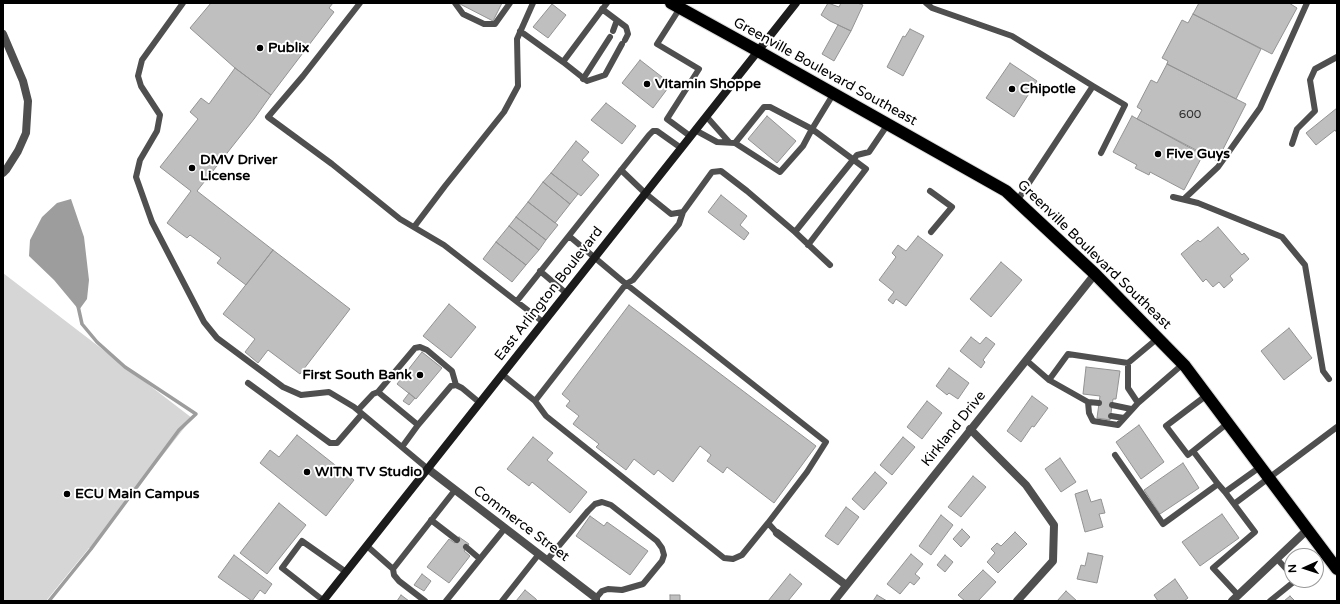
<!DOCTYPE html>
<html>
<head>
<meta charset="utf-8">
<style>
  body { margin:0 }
  #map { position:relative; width:1340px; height:604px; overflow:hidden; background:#fff; font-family:"Varela Round",sans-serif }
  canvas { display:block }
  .frame { position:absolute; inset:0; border:4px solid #000; pointer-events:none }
  .north { position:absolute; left:1284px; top:548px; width:40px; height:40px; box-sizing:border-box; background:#fff; border:1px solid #999; border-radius:50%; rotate:267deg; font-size:11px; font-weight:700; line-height:16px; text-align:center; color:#000 }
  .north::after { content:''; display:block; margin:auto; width:14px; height:18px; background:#000; clip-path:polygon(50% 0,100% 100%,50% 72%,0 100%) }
</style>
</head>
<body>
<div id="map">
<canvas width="1340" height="604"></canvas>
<div class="frame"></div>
<div class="north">N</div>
</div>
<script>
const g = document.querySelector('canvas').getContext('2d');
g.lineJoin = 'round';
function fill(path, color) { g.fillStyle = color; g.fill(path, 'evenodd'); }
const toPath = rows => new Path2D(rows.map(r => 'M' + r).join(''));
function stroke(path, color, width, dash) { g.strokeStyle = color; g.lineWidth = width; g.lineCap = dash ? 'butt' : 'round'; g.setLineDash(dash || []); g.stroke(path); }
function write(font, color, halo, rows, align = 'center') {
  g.font = font + ' "Varela Round",sans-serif'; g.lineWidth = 4; g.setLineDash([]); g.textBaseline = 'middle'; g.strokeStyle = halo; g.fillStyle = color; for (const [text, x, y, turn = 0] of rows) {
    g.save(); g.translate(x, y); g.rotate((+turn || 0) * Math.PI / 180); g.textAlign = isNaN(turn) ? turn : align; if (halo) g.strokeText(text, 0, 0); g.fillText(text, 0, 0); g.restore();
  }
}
fill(toPath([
  [3,273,192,418,137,488,91,549,89,548,46,601,3,601]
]), '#d6d6d6');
fill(toPath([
  [71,199,84,237,89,280,87,299,79,310,54,280,29,256,30,240,42,217,57,203]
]), '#9d9d9d');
stroke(toPath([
  [49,601,91,549,179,430,196,414,125,367,97,342,82,324,78,306]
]), '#9d9d9d', 3.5);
const building = toPath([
  [211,3,333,3,329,8,334,12,271,95,235,68,190,28,211,3],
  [460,3,502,3,493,21,460,4,460,3],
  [828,3,839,7,841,3,857,3,863,5,851,31,830,21,821,15,828,3],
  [1199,3,1289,3,1297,8,1272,54,1193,14,1199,3],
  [552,4,566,15,548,38,533,27,552,4],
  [1193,14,1261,49,1236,99,1167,64,1168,61,1162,58,1182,20,1188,23,1193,14],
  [838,25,851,31,834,61,822,54,838,25],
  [910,29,924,36,903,76,887,67,903,36,905,37,910,29],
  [640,60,671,84,653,108,622,83,640,60],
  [1010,63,1037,81,1014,117,986,98,1010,63],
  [1167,64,1246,104,1217,161,1137,119,1142,110,1137,107,1151,80,1157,83,1167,64],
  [235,68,271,95,254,119,197,191,273,250,246,285,217,263,221,258,190,235,187,238,167,223,191,191,160,167,198,119,190,112,201,98,209,104,235,68],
  [606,103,636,126,622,144,591,120,606,103],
  [1337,108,1337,133,1335,130,1316,145,1306,133,1337,108],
  [767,116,796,141,777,163,748,139,767,116],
  [1132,116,1203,155,1184,190,1150,172,1149,175,1135,168,1137,165,1113,152,1132,116],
  [576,141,589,152,582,160,599,175,581,196,551,173,576,141],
  [551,173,578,194,570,204,543,182,551,173],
  [543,182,570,204,555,223,528,202,543,182],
  [721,195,747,216,740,225,749,233,744,240,708,212,721,195],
  [528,202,558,225,546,240,516,217,528,202],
  [516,217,546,240,539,250,509,226,516,217],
  [509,226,539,250,526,265,496,242,509,226],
  [1218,227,1242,255,1244,253,1249,259,1230,276,1233,280,1224,288,1219,282,1213,287,1206,279,1203,282,1181,254,1198,240,1200,242,1218,227],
  [918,236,943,255,906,306,896,299,893,304,888,300,894,292,879,280,896,257,892,253,898,245,906,251,918,236],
  [496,242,526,265,512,282,483,259,496,242],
  [273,250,350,309,300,374,268,350,258,363,245,352,255,339,223,314,273,250],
  [1001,262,1022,280,991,317,970,299,1001,262],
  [449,304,476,327,451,358,423,336,449,304],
  [629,305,816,446,774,503,727,467,723,473,707,461,711,455,700,446,673,482,658,470,654,475,634,459,626,470,596,447,599,444,573,424,579,416,566,406,570,401,562,394,629,305],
  [1289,328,1312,358,1284,380,1261,351,1289,328],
  [971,337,980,344,986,337,995,344,983,360,985,362,981,368,960,351,971,337],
  [422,352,442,368,416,399,397,384,422,352],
  [1086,367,1120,371,1116,399,1113,399,1110,420,1097,418,1100,396,1083,394,1086,367],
  [949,368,969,383,958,399,949,393,947,395,936,386,949,368],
  [409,393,415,398,409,405,403,401,409,393],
  [1032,396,1048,408,1034,427,1032,426,1021,442,1007,431,1032,396],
  [927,401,942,413,922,439,907,427,927,401],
  [1139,425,1164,462,1141,479,1116,442,1139,425],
  [297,435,354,480,326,516,260,463,270,450,279,457,297,435],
  [533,437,553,453,547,460,587,492,570,513,532,482,529,486,507,469,533,437],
  [903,437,915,447,892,475,880,465,903,437],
  [1060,458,1076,482,1061,492,1045,469,1060,458],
  [1183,463,1199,488,1160,514,1144,490,1183,463],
  [875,472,887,483,864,510,852,499,875,472],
  [973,476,986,487,961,517,948,507,973,476],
  [1087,490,1091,502,1101,499,1105,513,1099,514,1103,527,1085,532,1075,494,1087,490],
  [279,503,306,525,267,574,240,553,279,503],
  [846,507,859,517,838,545,825,536,846,507],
  [1222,514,1239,538,1200,566,1182,542,1222,514],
  [941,515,953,525,931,555,919,546,941,515],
  [590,516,604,526,607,522,648,551,630,575,576,536,590,516],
  [962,529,970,537,961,547,953,539,962,529],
  [1015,532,1027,544,998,573,987,562,995,553,991,549,997,543,1001,546,1015,532],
  [459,537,469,544,464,551,470,556,449,583,427,567,449,539,455,543,459,537],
  [1088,553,1103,556,1097,583,1077,579,1081,565,1085,566,1088,553],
  [911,554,923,564,915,574,920,578,914,585,910,582,900,594,887,584,911,554],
  [234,555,272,584,265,594,260,590,252,601,218,577,234,555],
  [945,555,953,562,945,572,937,565,945,555],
  [983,570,996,582,978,601,965,601,958,595,983,570],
  [422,574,431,581,424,591,414,585,422,574],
  [790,574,802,584,788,601,768,601,790,574],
  [1175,579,1188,598,1184,601,1158,601,1154,595,1175,579],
  [525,590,536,599,537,601,516,601,525,590],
  [1066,591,1077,601,1057,601,1066,591],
  [401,595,409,601,397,601,401,595],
  [670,595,680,595,680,601,670,601,670,595],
  [877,595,887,601,873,601,877,595],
  [1290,596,1295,601,1284,601,1290,596]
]);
fill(building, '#bfbfbf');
stroke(building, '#939393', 1);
const highway = toPath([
  [671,3,758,51,1006,191,1095,274,1185,366,1337,569]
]);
stroke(highway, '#dbdbdb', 14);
stroke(toPath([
  [183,3,142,60,138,76,141,86,160,115,157,131,140,160,136,177,152,222,204,322,217,338,283,387,301,395,329,392,354,407,428,469],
  [360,3,303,76,268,117,332,164,400,219,444,245,543,322],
  [455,3,463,14,484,24,495,24,510,3],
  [926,3,932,8,1012,36,1093,86,1017,201],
  [680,8,657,44,699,69,667,119,690,136],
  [602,9,626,27,628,34,625,40],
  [520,31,563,62,607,3],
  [613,31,617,20],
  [563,62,587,81,605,75,622,44],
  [583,79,610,37],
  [1093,86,1125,105,1101,153],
  [706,116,729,142],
  [695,130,717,142,735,143,764,107,770,107,812,129,803,146,780,172,735,143],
  [1292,144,1297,129,1315,111,1310,80,1315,69,1337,57],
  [621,170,645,193,671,214,683,212,712,172,721,171,747,191,795,232],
  [930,191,952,207,931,232],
  [1173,197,1198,203,1282,237,1305,265,1323,371,1329,379],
  [1184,199,1218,167,1260,108,1307,3],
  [414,227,445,186,504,112,518,86,517,39,533,3],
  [569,236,626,284,633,280,679,224,683,212],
  [808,245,866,169,812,129,834,93],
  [830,265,795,232,857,155,869,152,888,124],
  [540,271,566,293],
  [517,301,649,135,653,131,657,131,681,148],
  [1158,338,1128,363,1128,388,1138,403,1183,364],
  [1026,360,1049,380],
  [1128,363,1068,354,1049,380,1088,402,1089,413,1093,421,1118,425,1138,403],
  [502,374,535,401,546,416,724,558,733,559,742,555,768,523],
  [248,383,330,443,337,443,362,414],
  [378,392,418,425],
  [535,401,626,284,826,442,807,472,768,523,777,533],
  [1088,402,1099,403],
  [1112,405,1131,409],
  [358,410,373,394,378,392,415,348,420,347,427,350,452,371,456,385],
  [1111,416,1124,418],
  [1228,423,1193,451,1218,484,1225,492,1260,467],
  [402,447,418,425,451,386,456,385,462,388,480,403],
  [1193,451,1188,455,1166,426,1207,395],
  [1115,455,1163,524,1218,484],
  [1225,492,1255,532,1213,568,1238,595],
  [1234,504,1337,427],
  [431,520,457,540],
  [367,546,393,569,394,575,399,581,425,601],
  [466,547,480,559],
  [1277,559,1292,575],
  [547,560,588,511,595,504,602,502,611,505,657,541,662,548,664,555,662,561,643,584,622,590,608,589,602,591,596,598],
  [393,569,455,490],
  [324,601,282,568,302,541,346,572],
  [446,601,505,528],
  [502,601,539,554],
  [1270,601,1296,580]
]), '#4f4f4f', 6);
stroke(toPath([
  [3,34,23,81,28,101,26,133,18,151,6,170,3,173],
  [970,429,1026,485,1054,525,1053,561,1017,601],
  [428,469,596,598,596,601],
  [777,533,846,585],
  [834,601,1095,274],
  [1232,601,1307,530]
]), '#4f4f4f', 8);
stroke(toPath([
  [323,601,796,3]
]), '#1c1c1c', 8);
stroke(highway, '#000', 12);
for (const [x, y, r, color] of [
  [260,48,4,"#000"],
  [647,84,4,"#000"],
  [1012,89,4,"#000"],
  [1158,154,4,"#000"],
  [192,168,4,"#000"],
  [420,375,4,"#000"],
  [307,472,4,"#000"],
  [67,494,4,"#000"]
]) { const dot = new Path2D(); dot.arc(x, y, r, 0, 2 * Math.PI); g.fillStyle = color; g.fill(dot); stroke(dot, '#fff', 1.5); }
write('12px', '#303030', null, [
  ["600",1190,115]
]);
write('bold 14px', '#000', '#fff', [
  ["Publix",268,48],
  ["Vitamin Shoppe",655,84],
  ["Chipotle",1020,89],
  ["Five Guys",1166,154],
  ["DMV Driver",200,160],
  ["License",200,176],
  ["First South Bank",412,375,"right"],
  ["WITN TV Studio",315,472],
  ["ECU Main Campus",75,494]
], 'left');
write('14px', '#000', '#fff', [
  ["Greenville Boulevard Southeast",825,72,29],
  ["Greenville Boulevard Southeast",1094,255,44],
  ["East Arlington Boulevard",549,294,-52],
  ["Kirkland Drive",954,429,-51],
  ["Commerce Street",521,524,37]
]);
</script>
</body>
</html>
